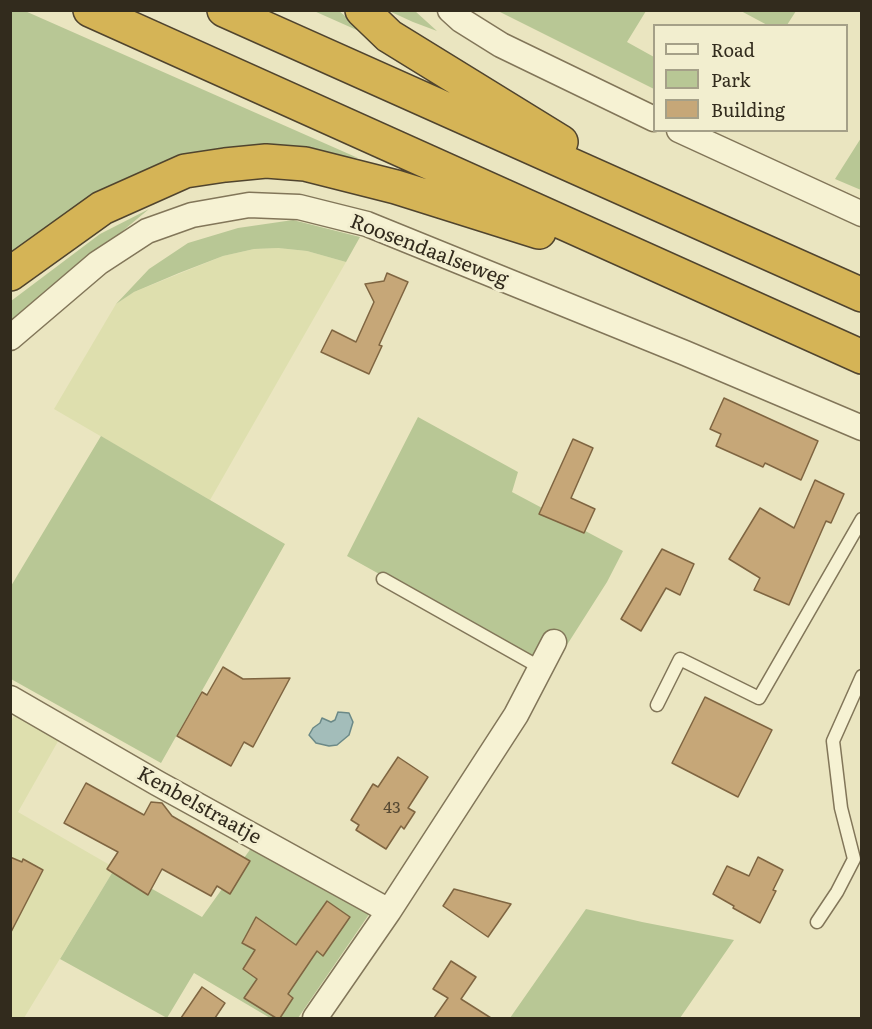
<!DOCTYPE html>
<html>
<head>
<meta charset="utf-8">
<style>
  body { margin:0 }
  #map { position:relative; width:872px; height:1029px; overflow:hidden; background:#eae5c0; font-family:Literata,serif }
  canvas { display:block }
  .frame { position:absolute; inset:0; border:12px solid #322b1d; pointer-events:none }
  .legend { position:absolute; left:653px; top:24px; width:195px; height:108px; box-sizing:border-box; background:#f2eecf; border:2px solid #a5a088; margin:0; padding:8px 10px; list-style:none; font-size:18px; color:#322b1d }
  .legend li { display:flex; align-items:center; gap:12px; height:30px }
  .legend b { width:30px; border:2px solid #a5a088 }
</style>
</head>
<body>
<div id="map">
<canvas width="872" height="1029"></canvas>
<div class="frame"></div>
<ul class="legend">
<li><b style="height:8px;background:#f6f2d3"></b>Road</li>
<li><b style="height:16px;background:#b8c795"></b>Park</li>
<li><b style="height:16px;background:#c6a778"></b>Building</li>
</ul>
</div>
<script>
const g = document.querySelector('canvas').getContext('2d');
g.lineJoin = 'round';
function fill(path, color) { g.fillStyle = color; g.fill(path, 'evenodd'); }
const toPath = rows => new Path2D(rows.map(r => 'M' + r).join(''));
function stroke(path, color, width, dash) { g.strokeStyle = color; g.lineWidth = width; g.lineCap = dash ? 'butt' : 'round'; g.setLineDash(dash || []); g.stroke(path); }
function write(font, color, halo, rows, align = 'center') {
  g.font = font + ' Literata,serif'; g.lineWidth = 6; g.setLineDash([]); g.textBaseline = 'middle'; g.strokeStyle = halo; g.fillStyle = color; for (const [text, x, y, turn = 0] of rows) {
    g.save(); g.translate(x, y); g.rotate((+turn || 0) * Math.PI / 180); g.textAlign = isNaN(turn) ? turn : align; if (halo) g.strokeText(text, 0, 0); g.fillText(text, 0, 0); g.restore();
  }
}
fill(toPath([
  [278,248,307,251,346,262,210,500,54,409,116,304,134,292,223,256,254,249],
  [18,710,61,736,18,812,115,868,24,1018,10,1018,10,722]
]), '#dedfae');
fill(toPath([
  [11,11,25,11,358,158,269,149,11,255],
  [314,11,339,11,368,35],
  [389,11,415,11,437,31,413,22],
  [498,11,646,11,627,42,654,57,654,89],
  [741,11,796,10,796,11,787,25,769,26],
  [861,138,861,190,835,179],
  [149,209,11,324,11,301,100,234],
  [293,220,360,237,346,262,307,251,278,248,254,249,223,256,179,273,134,292,116,304,149,269,188,243,238,228],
  [418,417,518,472,512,492,623,551,607,582,551,670,347,556],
  [101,436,285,544,161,763,11,679,11,586],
  [254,844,372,910,298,1018,270,1018,194,973,167,1018,60,959,115,868,202,917],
  [586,909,642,922,734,940,680,1018,510,1018]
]), '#b8c795');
const water = toPath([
  [338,712,349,713,353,722,349,735,337,745,329,746,316,743,309,735,313,728,320,723,322,718,331,722,335,720,338,712]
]);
fill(water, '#a3bdba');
stroke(water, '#6b8987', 1.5);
const building = toPath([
  [387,273,408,282,379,345,382,346,369,374,321,352,332,330,356,342,374,302,365,284,384,281,387,273],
  [724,398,818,441,801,480,765,463,763,467,716,446,721,434,710,429,724,398],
  [573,439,593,448,571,498,595,509,584,533,539,514,573,439],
  [815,480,844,494,831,523,826,521,789,605,754,590,760,578,729,559,760,508,794,528,815,480],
  [662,549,694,564,680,595,666,588,641,631,621,619,662,549],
  [223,667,243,679,290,678,253,747,244,742,231,766,177,736,202,692,207,695,223,667],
  [705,697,772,730,738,797,672,763,705,697],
  [398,757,428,777,408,808,415,812,404,829,401,826,386,849,356,830,359,825,351,820,373,784,378,787,398,757],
  [86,783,144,815,151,802,162,803,172,816,250,861,230,894,217,886,211,896,162,869,148,895,107,869,118,852,64,823,86,783],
  [10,857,22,862,23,859,43,870,10,934,10,857],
  [758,857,783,870,773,890,776,891,760,923,733,908,734,906,713,894,727,866,749,876,758,857],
  [454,889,511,904,488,937,443,906,454,889],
  [327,901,350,917,323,956,317,951,288,994,293,998,280,1018,276,1018,244,998,257,979,243,969,255,950,242,943,256,917,296,945,327,901],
  [451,961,476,977,461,999,491,1018,434,1018,448,998,433,989,451,961],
  [202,987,225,1003,215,1018,181,1018,202,987]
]);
fill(building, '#c6a778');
stroke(building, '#7f6541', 1.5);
const service = toPath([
  [383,579,541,668],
  [657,705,680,659,759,698,862,519],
  [817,922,837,892,854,859,841,808,833,741,862,676]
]);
const minor = toPath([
  [450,10,461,20,501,45,654,119],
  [679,130,862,214],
  [10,338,98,263,147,231,192,215,249,205,299,207,367,224,685,353,862,428],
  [10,698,157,783,389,911],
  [315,1018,389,911,516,715,554,642]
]);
const motorway = toPath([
  [90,10,862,357],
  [224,10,862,295],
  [362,10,389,36,561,142],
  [10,274,102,208,185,171,225,165,266,161,305,164,396,187,539,232]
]);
stroke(service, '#827659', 15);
stroke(minor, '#827659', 27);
stroke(motorway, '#50442e', 36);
stroke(service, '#f6f2d3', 12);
stroke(minor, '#f6f2d3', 24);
stroke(motorway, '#d5b456', 33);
write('16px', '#574a34', null, [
  ["43",392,808]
]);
write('20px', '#322b1d', '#f2eecf', [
  ["Roosendaalseweg",429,251,21],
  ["Kenbelstraatje",199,806,29]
]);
</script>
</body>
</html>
